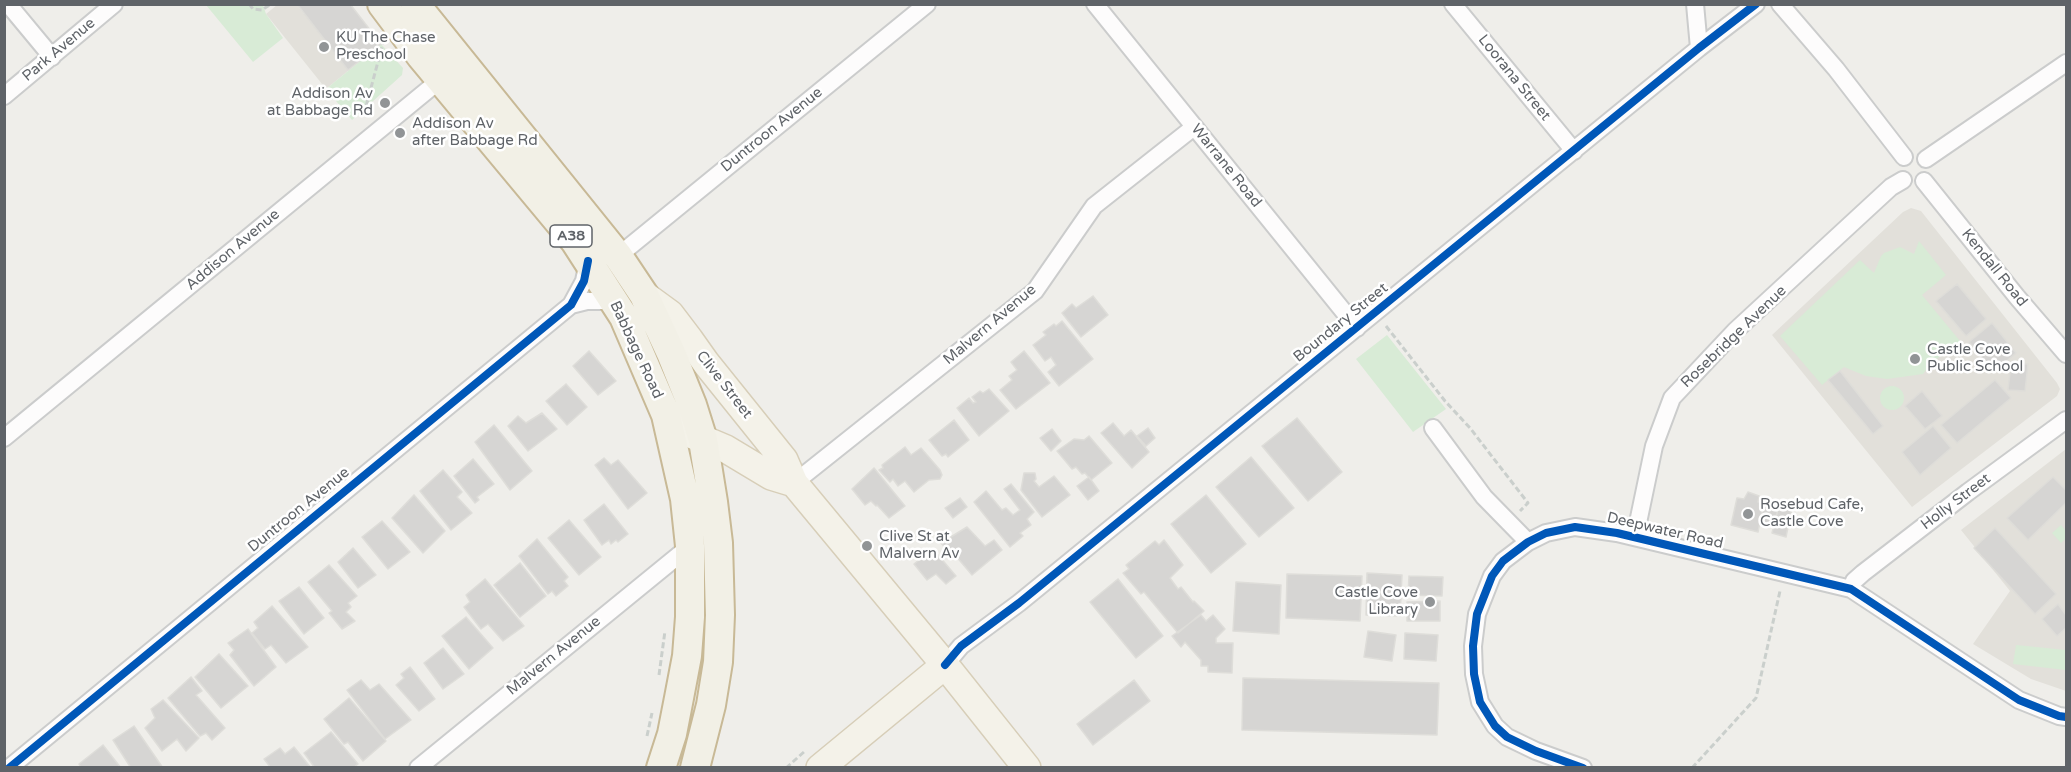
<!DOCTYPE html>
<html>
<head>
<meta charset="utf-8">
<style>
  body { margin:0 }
  #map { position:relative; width:2071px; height:772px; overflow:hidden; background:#efeeea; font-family:"Varela Round",sans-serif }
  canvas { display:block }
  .frame { position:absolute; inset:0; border:6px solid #5f6368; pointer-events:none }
</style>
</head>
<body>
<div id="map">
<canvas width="2071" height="772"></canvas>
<div class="frame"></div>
</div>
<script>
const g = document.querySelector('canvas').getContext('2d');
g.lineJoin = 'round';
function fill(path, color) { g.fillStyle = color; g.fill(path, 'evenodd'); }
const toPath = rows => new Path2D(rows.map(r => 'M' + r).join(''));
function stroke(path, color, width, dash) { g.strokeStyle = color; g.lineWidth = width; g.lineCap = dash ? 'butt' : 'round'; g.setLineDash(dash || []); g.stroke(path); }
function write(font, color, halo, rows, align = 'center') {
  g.font = font + ' "Varela Round",sans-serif'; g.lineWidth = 5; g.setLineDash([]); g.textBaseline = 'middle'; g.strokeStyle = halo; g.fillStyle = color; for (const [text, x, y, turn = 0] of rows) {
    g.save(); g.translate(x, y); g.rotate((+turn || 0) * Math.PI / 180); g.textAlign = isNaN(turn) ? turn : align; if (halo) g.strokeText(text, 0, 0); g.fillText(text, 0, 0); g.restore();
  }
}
fill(toPath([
  [277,5,297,5,304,14,317,5,323,5,365,57,326,89,266,14],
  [1911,208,1921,211,2057,383,2060,389,2057,396,1912,507,1772,335,1903,212],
  [2066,449,2066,691,2031,679,1973,644,2010,591,1961,530]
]), '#e2e0da');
fill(toPath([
  [206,5,263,5,266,14,283,38,253,62],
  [381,44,403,68,402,75,352,120,326,89],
  [1919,241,1946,275,1922,295,1960,341,1930,364,1923,374,1887,379,1866,376,1844,367,1822,385,1780,336,1860,260,1874,273,1881,256,1884,253,1900,247,1914,254],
  [1387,335,1446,409,1413,432,1356,359],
  '1880 398a12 12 0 1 1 24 0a12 12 0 1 1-24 0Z',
  [2061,525,2066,531,2066,538,2061,543,2052,533],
  [2016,645,2066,650,2066,670,2013,664]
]), '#d8ebd6');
const building = toPath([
  [297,4,350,4,381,44,348,70,297,4],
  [1957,284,1986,319,1966,336,1936,301,1957,284],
  [1093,296,1108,315,1081,337,1062,313,1072,304,1076,308,1093,296],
  [1062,321,1093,359,1059,386,1048,372,1056,365,1051,357,1045,361,1033,345,1046,335,1043,332,1054,324,1056,326,1062,321],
  [1992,323,2016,353,1994,372,1969,342,1992,323],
  [589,351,616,381,598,395,573,366,589,351],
  [1024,351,1050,383,1016,409,1000,390,1012,380,1009,376,1017,370,1011,362,1024,351],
  [2011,363,2028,364,2025,391,2008,390,2011,363],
  [1840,371,1883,426,1873,434,1828,380,1840,371],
  [1995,380,2011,398,1957,443,1941,425,1995,380],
  [566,384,587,407,567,425,546,401,566,384],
  [989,389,1009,411,979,436,957,408,969,398,973,403,976,402,972,397,980,391,983,393,989,389],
  [1922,391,1942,416,1925,429,1905,406,1922,391],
  [542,413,557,429,528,451,508,426,518,416,526,423,542,413],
  [1297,418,1342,472,1308,501,1262,446,1297,418],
  [954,420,969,440,948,457,946,454,942,456,929,440,954,420],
  [1113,423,1124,436,1131,430,1149,452,1132,468,1101,433,1113,423],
  [494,425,532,471,510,490,475,442,494,425],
  [1933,426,1951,448,1920,475,1902,452,1933,426],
  [1148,428,1155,438,1146,446,1137,436,1148,428],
  [1052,429,1061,441,1051,451,1040,438,1052,429],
  [1089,436,1112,463,1091,480,1085,473,1082,474,1076,467,1072,469,1057,451,1074,439,1084,440,1089,436],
  [905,447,911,455,921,448,940,470,942,475,940,479,929,480,914,492,905,481,898,486,893,479,890,482,879,470,883,468,882,465,905,447],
  [1251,457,1294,508,1259,537,1216,487,1251,457],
  [604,458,611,465,618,460,647,493,628,509,595,465,604,458],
  [473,459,494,484,477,497,479,500,475,503,454,476,473,459],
  [874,468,905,506,889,518,877,505,876,506,871,501,865,505,852,489,874,468],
  [443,470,462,492,457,497,472,513,451,530,420,491,443,470],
  [1024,473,1035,473,1036,479,1034,481,1039,487,1054,476,1070,495,1042,517,1021,490,1024,473],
  [1089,477,1099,491,1088,500,1077,486,1089,477],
  [2053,477,2066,490,2066,503,2028,540,2007,518,2053,477],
  [1011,484,1034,512,1027,519,1031,525,1020,533,1023,536,1010,547,974,502,986,491,1002,510,1006,508,1013,515,1020,510,1004,489,1011,484],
  [1748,492,1759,496,1758,502,1764,503,1758,532,1731,525,1737,498,1744,499,1748,492],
  [414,495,445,531,423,553,392,518,414,495],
  [1206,495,1246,544,1211,573,1171,524,1206,495],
  [960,498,967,507,953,518,945,508,960,498],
  [1764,501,1779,505,1774,526,1760,523,1764,501],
  [604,504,628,534,618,542,616,540,611,544,609,540,602,545,584,520,604,504],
  [1779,505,1792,508,1786,537,1772,533,1779,505],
  [569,520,601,557,579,575,548,538,569,520],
  [382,521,410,552,388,569,362,537,382,521],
  [967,527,985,546,994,540,1002,550,972,575,950,549,948,551,941,543,967,527],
  [1995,528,2056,594,2035,614,1974,548,1995,528],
  [537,539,568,577,564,581,568,586,556,596,552,591,548,594,519,556,537,539],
  [1164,540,1183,565,1170,578,1178,589,1181,587,1193,602,1194,601,1204,611,1178,633,1144,592,1141,594,1123,573,1129,569,1126,565,1155,541,1159,545,1164,540],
  [353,548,376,575,358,588,338,562,353,548],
  [933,549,956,576,946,584,936,574,927,580,914,564,933,549],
  [520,563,546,596,520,617,494,585,520,563],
  [329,565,357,596,348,603,351,607,346,612,355,621,342,629,329,613,332,611,308,582,329,565],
  [1367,573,1402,575,1400,616,1366,615,1367,573],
  [1287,574,1362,576,1360,621,1286,618,1287,574],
  [1409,576,1443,577,1442,596,1408,595,1409,576],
  [485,579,524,626,503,641,488,624,481,629,464,607,470,602,466,595,485,579],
  [1118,579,1163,636,1136,658,1090,602,1118,579],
  [1236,582,1281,585,1279,634,1233,631,1236,582],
  [299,587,324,618,304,634,279,601,299,587],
  [1440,601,1440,621,1407,621,1407,602,1440,601],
  [2058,604,2066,615,2066,628,2057,636,2042,619,2058,604],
  [272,606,308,647,286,663,271,645,265,649,252,633,258,628,254,622,272,606],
  [1201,615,1206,621,1213,615,1225,629,1216,638,1216,643,1233,643,1232,673,1208,672,1208,666,1201,666,1201,660,1185,642,1181,647,1172,636,1201,615],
  [466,617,493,648,469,669,442,636,466,617],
  [248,629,276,667,254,686,230,655,234,650,228,643,248,629],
  [1368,631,1396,635,1392,661,1364,657,1368,631],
  [1405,633,1438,635,1436,661,1404,659,1405,633],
  [443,648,464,674,443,689,424,663,443,648],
  [219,654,248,686,221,708,195,677,219,654],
  [410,667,435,699,419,711,396,685,404,678,401,674,410,667],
  [191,677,202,691,196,695,225,728,212,740,206,733,200,736,168,698,191,677],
  [1243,678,1439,683,1437,735,1242,730,1243,678],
  [361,680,370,690,379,684,411,720,385,739,347,690,361,680],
  [1134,680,1150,701,1093,745,1077,724,1134,680],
  [349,698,386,741,363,761,348,742,344,744,324,719,349,698],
  [163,700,199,738,186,751,177,739,162,751,145,728,155,718,151,709,163,700],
  [134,726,163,768,131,768,113,740,134,726],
  [331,732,358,764,353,768,315,768,304,753,331,732],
  [103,745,121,768,81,768,79,764,103,745],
  [294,747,311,768,271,768,264,759,280,748,285,754,294,747]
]);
fill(building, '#d6d5d3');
stroke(building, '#deddd9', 1.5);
const minor = toPath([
  [8,4,52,57],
  [1095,4,1357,328],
  [1453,4,1574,151],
  [1695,4,1699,48],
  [1780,4,1836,69,1904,157],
  [4,96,114,4],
  [1926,159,2066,63],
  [1924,181,2017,297,2066,354],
  [618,256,927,4],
  [571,305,587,301,614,301],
  [1433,428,1484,497,1528,542],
  [4,438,446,75],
  [794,483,1035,291,1094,206,1194,127],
  [1635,537,1654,446,1672,398,1735,331,1891,187,1903,180],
  [1851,589,1854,581,1863,573,1968,492,2066,420],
  [945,665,961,646,1019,603,1699,48,1756,4],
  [9,768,571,305,584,281,588,261],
  [418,768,690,546],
  [1583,768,1536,751,1507,737,1495,726,1480,702,1474,674,1473,646,1477,614,1492,576,1503,561,1528,542,1546,533,1575,527,1617,533,1851,589,2019,700,2059,716,2066,717]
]);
const primary = toPath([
  [644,295,670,314,689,339,706,363,784,460,794,483,945,665,1027,768],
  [666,415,693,435,726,449,771,476,794,483],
  [820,768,945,665]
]);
const trunk = toPath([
  [382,4,421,56,575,241,624,317,666,415,685,499,690,546,690,617,687,656,679,698,672,734,661,768],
  [415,4,618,256,644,295,671,353,692,405,703,440,713,502,718,543,720,615,718,662,711,705,695,768]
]);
stroke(minor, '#cbcccc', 20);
stroke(primary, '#d7ceb8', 30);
stroke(trunk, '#c8b996', 32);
stroke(toPath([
  [249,4,253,9,262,10,271,4],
  [364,114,383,43],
  [1386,326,1445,401,1470,428,1528,503,1520,511],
  [659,675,665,631],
  [647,736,652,713],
  [786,768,805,751],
  [1692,768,1756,698,1780,591]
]), '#cacfcc', 3, [6, 3]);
stroke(minor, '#fdfcfc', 16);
stroke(primary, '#f4f2e9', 27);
stroke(trunk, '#f2f0e6', 28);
stroke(toPath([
  [945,665,961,646,1019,603,1699,48,1756,4],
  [9,768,571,305,584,281,588,261],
  [1583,768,1536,751,1507,737,1495,726,1480,702,1474,674,1473,646,1477,614,1492,576,1503,561,1528,542,1546,533,1575,527,1617,533,1851,589,2019,700,2059,716,2066,717]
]), '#0057b8', 8);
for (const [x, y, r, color] of [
  [324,47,6,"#919496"],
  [385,103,6,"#919496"],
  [400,133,6,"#919496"],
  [1915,359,6,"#919496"],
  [1748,514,6,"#919496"],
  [867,546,6,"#919496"],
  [1430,602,6,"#919496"]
]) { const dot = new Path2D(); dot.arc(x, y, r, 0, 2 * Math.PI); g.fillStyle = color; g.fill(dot); stroke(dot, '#fff', 2); }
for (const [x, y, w] of [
  [571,236,42]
]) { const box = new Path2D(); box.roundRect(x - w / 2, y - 11, w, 22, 4.5); g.fillStyle = '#fff'; g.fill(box); stroke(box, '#5f6368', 1.5); }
write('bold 14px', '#5f6368', null, [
  ["A38",571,236]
]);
write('15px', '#5f6368', '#fff', [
  ["KU The Chase",336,38],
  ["Preschool",336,55],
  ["Addison Av",373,94,"right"],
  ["at Babbage Rd",373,111,"right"],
  ["Addison Av",412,124],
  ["after Babbage Rd",412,141],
  ["Castle Cove",1927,350],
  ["Public School",1927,367],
  ["Rosebud Cafe,",1760,505],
  ["Castle Cove",1760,522],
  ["Clive St at",879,537],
  ["Malvern Av",879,554],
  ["Castle Cove",1418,593,"right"],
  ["Library",1418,610,"right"]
], 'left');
write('15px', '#5f6368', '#fff', [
  ["Park Avenue",59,50,-40],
  ["Loorana Street",1514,78,51],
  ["Duntroon Avenue",772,130,-39],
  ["Warrane Road",1226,166,51],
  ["Addison Avenue",233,250,-40],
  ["Kendall Road",1994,268,51],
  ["Boundary Street",1341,323,-39],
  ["Malvern Avenue",990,325,-40],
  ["Rosebridge Avenue",1734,337,-44],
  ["Babbage Road",636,350,65],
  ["Clive Street",724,385,52],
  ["Holly Street",1956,502,-37],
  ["Duntroon Avenue",299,510,-39],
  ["Deepwater Road",1665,531,13],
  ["Malvern Avenue",554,656,-39]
]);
</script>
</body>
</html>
